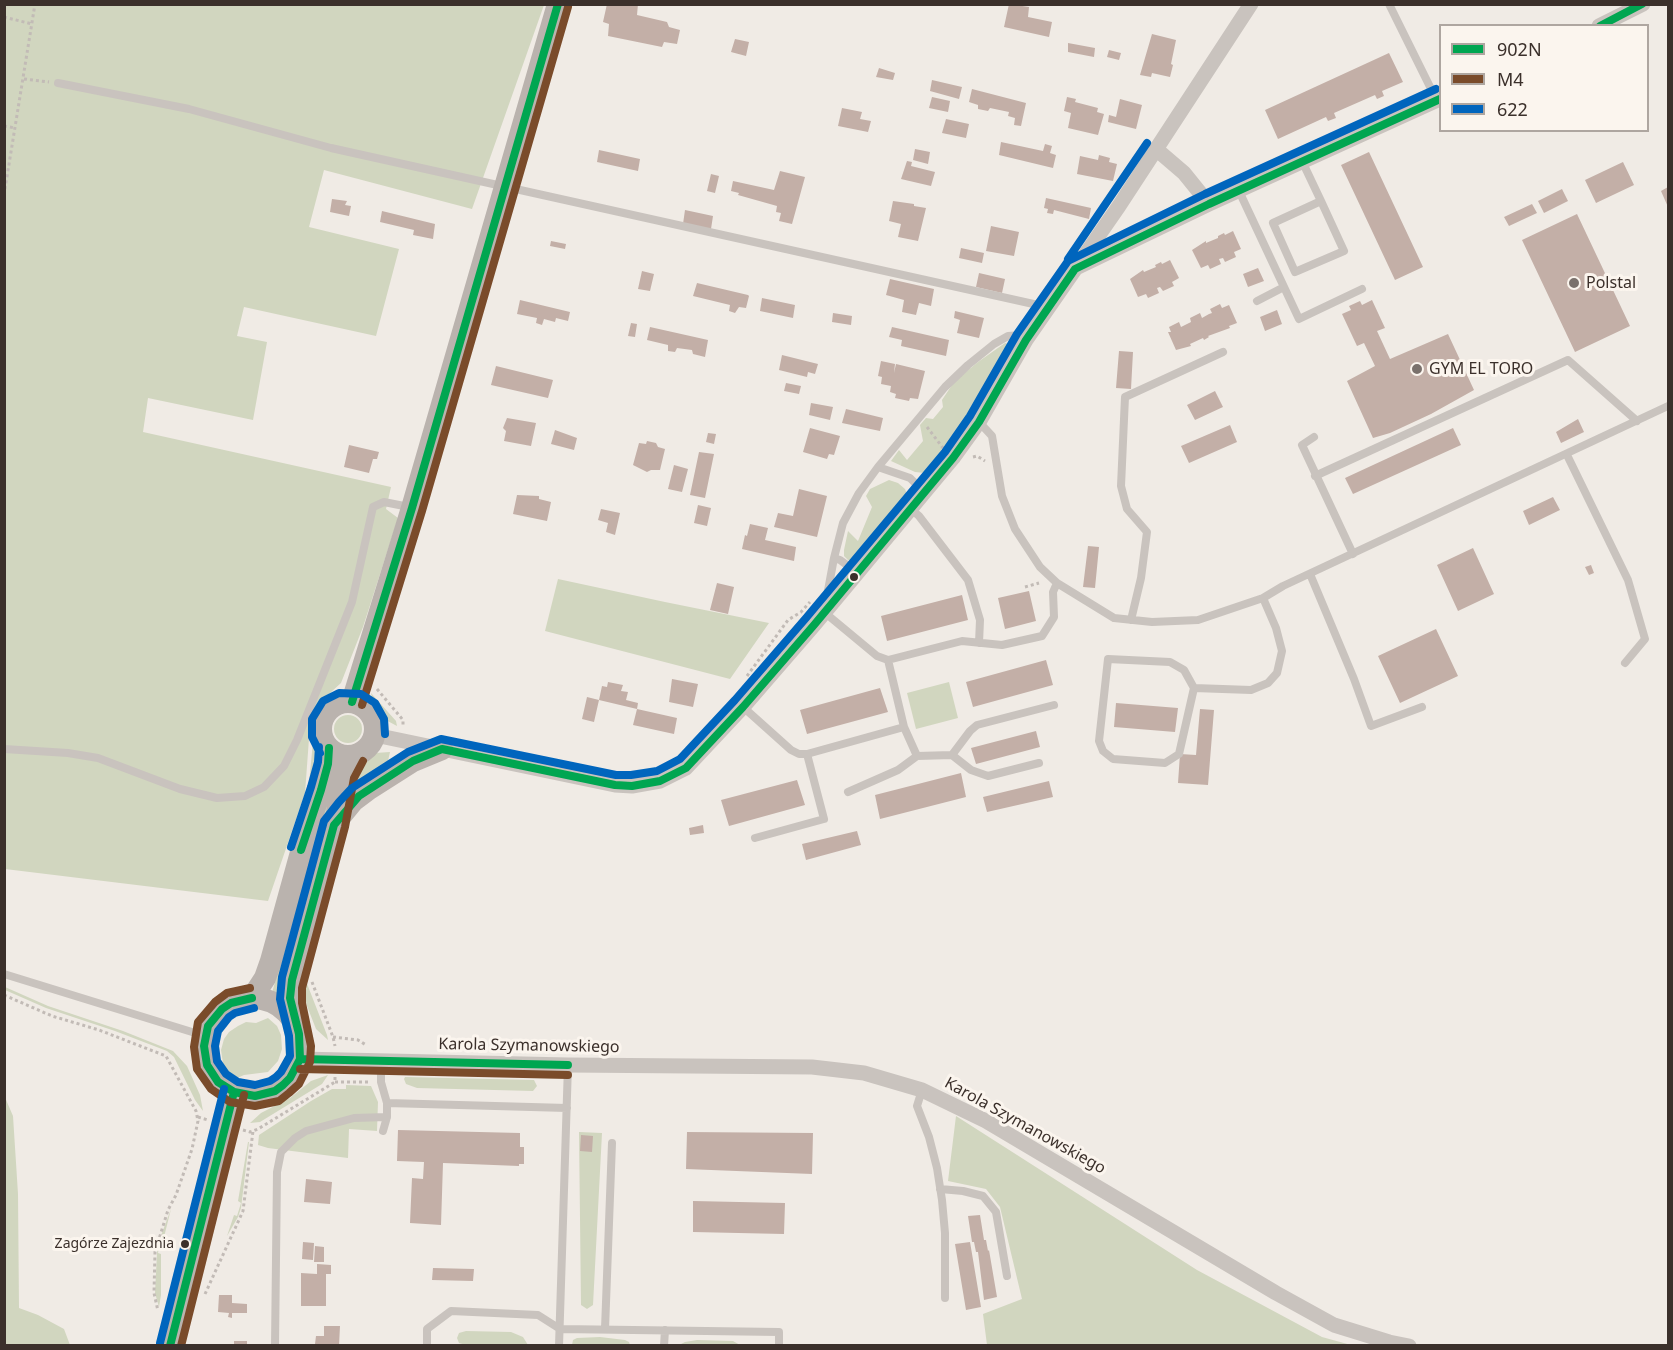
<!DOCTYPE html>
<html>
<head>
<meta charset="utf-8">
<style>
  body { margin:0 }
  #map { position:relative; width:1673px; height:1350px; overflow:hidden; background:#f0ebe5; font-family:"Noto Sans",sans-serif }
  canvas { display:block }
  .frame { position:absolute; inset:0; border:6px solid #3b302b; pointer-events:none }
  .legend { position:absolute; left:1439px; top:24px; width:210px; height:108px; box-sizing:border-box; background:#fbf5ee; border:2px solid #aea6a0; margin:0; padding:8px 10px; list-style:none; font-size:18px; color:#3b302b }
  .legend li { display:flex; align-items:center; gap:12px; height:30px }
  .legend b { width:30px; border:2px solid #aea6a0 }
</style>
</head>
<body>
<div id="map">
<canvas width="1673" height="1350"></canvas>
<div class="frame"></div>
<ul class="legend">
<li><b style="height:8px;background:#00a651"></b>902N</li>
<li><b style="height:8px;background:#7a4b2a"></b>M4</li>
<li><b style="height:8px;background:#0065bd"></b>622</li>
</ul>
</div>
<script>
const g = document.querySelector('canvas').getContext('2d');
g.lineJoin = 'round';
function fill(path, color) { g.fillStyle = color; g.fill(path, 'evenodd'); }
const toPath = rows => new Path2D(rows.map(r => 'M' + r).join(''));
function stroke(path, color, width, dash) { g.strokeStyle = color; g.lineWidth = width; g.lineCap = dash ? 'butt' : 'round'; g.setLineDash(dash || []); g.stroke(path); }
function write(font, color, halo, rows, align = 'center') {
  g.font = font + ' "Noto Sans",sans-serif'; g.lineWidth = 6; g.setLineDash([]); g.textBaseline = 'middle'; g.strokeStyle = halo; g.fillStyle = color; for (const [text, x, y, turn = 0] of rows) {
    g.save(); g.translate(x, y); g.rotate((+turn || 0) * Math.PI / 180); g.textAlign = isNaN(turn) ? turn : align; if (halo) g.strokeText(text, 0, 0); g.fillText(text, 0, 0); g.restore();
  }
}
fill(toPath([
  [4,5,544,5,472,209,324,170,309,227,399,249,376,336,244,307,237,336,267,342,253,420,148,398,143,432,391,487,386,509,398,518,363,627,341,683,318,704,314,713,310,725,305,793,268,901,5,869],
  [1005,343,1012,345,1014,351,971,421,935,466,925,473,915,472,891,461,899,450,907,460,923,441,920,425,926,418,933,419,943,407,942,400,954,382,978,362],
  [889,480,898,483,905,489,908,497,859,560,854,562,848,560,844,556,844,550,848,531,858,541,872,507,866,496,870,489],
  [558,579,665,602,769,623,730,679,545,631],
  [949,682,958,718,916,729,907,693],
  [371,693,396,721,397,726,382,718,373,705],
  '334 729a14 14 0 1 1 28 0a14 14 0 1 1-28 0Z',
  [314,731,321,754,297,832,308,794],
  [390,752,386,770,345,798,357,764,375,753],
  [335,764,341,766,278,995,276,997,272,995,272,993],
  [304,976,327,1035,328,1040,316,1029,307,1006,304,994],
  [5,987,48,1006,123,1031,173,1051,187,1066,200,1095,203,1111,195,1100,174,1057,167,1051,115,1031,46,1008,5,990],
  [268,1018,277,1026,281,1035,282,1049,278,1061,268,1072,244,1075,235,1079,226,1070,223,1063,221,1050,224,1039,229,1032,238,1026,246,1022,256,1023],
  [328,1075,322,1084,260,1122,250,1123,261,1113,290,1098,311,1081],
  [405,1077,534,1080,537,1086,533,1091,417,1088,406,1084,404,1079],
  [346,1085,371,1086,378,1102,377,1131,349,1129,348,1158,268,1148,258,1145,259,1135,311,1101,332,1089,346,1089],
  [4,1095,13,1116,18,1194,19,1308,38,1315,64,1329,70,1345,5,1345],
  [956,1116,1197,1270,1322,1337,1351,1345,987,1345,983,1314,1022,1299,1000,1207,986,1189,948,1181],
  [579,1132,602,1133,593,1305,587,1309,581,1305],
  [248,1142,249,1142,241,1208,238,1217,227,1236,234,1215,237,1216,241,1203,238,1201],
  [171,1209,163,1241,160,1241,158,1253,161,1254,161,1295,159,1307,155,1293,157,1253,159,1241],
  [466,1331,511,1332,523,1337,528,1345,466,1345,459,1343,457,1338,459,1333],
  [600,1337,625,1340,629,1342,630,1345,572,1345,573,1340,577,1338],
  [697,1340,733,1341,740,1345,679,1345,685,1342]
]), '#d1d6bf');
fill(toPath([
  [607,4,638,4,637,15,667,22,669,27,680,30,677,44,664,42,662,47,608,36,609,24,603,22],
  [1009,4,1029,7,1028,17,1052,22,1049,37,1004,27],
  [1152,34,1176,40,1171,64,1173,65,1170,77,1152,73,1151,77,1140,75],
  [735,39,749,42,746,56,731,52],
  [1068,43,1095,48,1094,57,1068,52],
  [1109,50,1121,53,1119,60,1107,57],
  [1389,53,1403,82,1382,91,1384,96,1377,99,1375,95,1334,113,1336,118,1328,121,1326,117,1278,139,1265,110],
  [879,68,895,73,893,80,876,77],
  [932,80,962,87,959,99,930,91],
  [972,89,1026,103,1021,126,1014,125,1015,118,1008,116,1009,112,990,108,988,111,978,109,978,105,969,102],
  [932,97,950,101,948,112,929,108],
  [1067,97,1076,99,1075,102,1098,108,1097,112,1104,114,1098,135,1068,128,1071,113,1064,111],
  [1120,99,1142,105,1136,129,1108,122,1109,115,1116,117],
  [842,108,862,112,860,119,871,121,868,132,838,126],
  [946,119,969,124,966,138,942,133],
  [1001,142,1043,151,1045,144,1052,146,1050,153,1056,155,1053,168,999,155],
  [915,149,930,152,928,164,913,160],
  [599,150,640,159,638,171,597,162],
  [1369,152,1423,267,1395,280,1341,165],
  [1099,155,1110,158,1109,162,1117,164,1113,181,1077,174,1080,156,1098,160],
  [907,161,912,162,911,166,935,172,931,186,901,179],
  [1623,162,1634,185,1596,203,1585,180],
  [780,171,805,177,792,224,779,221,781,213,776,212,777,206,738,195,739,193,731,191,733,181,774,190],
  [711,174,719,176,715,193,707,191],
  [1668,187,1668,207,1661,191],
  [1562,189,1568,201,1544,213,1538,201],
  [1046,198,1091,208,1089,219,1054,210,1053,214,1047,213,1048,209,1044,208],
  [332,199,347,201,345,205,351,206,349,216,330,212],
  [893,201,914,204,914,206,926,208,918,241,898,237,901,224,889,221],
  [1532,204,1537,213,1509,226,1504,217],
  [685,210,713,216,711,229,683,224],
  [382,211,435,224,433,239,413,235,414,230,380,222],
  [1577,214,1630,326,1575,352,1522,240],
  [991,226,1019,232,1014,256,986,251],
  [1233,231,1241,249,1234,252,1236,257,1225,262,1223,258,1219,259,1221,264,1210,269,1208,265,1201,268,1192,250,1206,241,1206,243,1218,238,1218,236,1224,233,1225,235],
  [551,241,566,244,565,249,550,246],
  [961,248,984,253,982,263,959,258],
  [1170,260,1179,278,1172,282,1174,286,1163,291,1160,287,1157,288,1159,293,1148,298,1146,294,1138,297,1130,279,1143,270,1144,272,1156,267,1155,265,1161,262,1162,264],
  [1258,268,1264,281,1248,287,1243,274],
  [642,271,654,274,650,291,638,289],
  [979,273,1005,279,1002,293,976,287],
  [890,279,934,289,931,306,919,303,916,315,902,312,904,300,886,295],
  [697,283,748,295,749,296,746,308,739,307,735,313,729,311,730,305,693,296],
  [762,298,795,305,793,318,760,311],
  [520,300,570,312,568,321,556,318,555,322,544,319,542,325,536,323,537,318,517,314],
  [1372,300,1385,328,1377,331,1390,359,1448,334,1474,390,1431,414,1390,433,1373,438,1347,381,1375,366,1364,343,1357,346,1342,314,1351,310,1349,306,1360,301,1362,305],
  [1220,304,1222,308,1229,305,1237,323,1229,326,1230,328,1208,336,1209,337,1204,340,1203,338,1190,344,1191,346,1176,350,1168,332,1171,332,1169,327,1179,322,1181,327,1191,322,1190,318,1200,313,1202,318,1209,314,1212,313,1210,309],
  [1277,310,1282,324,1265,331,1260,317],
  [955,311,984,318,979,338,957,333,960,320,954,318],
  [833,313,852,316,851,325,832,322],
  [631,323,637,324,635,337,628,336],
  [650,327,708,340,705,357,693,354,692,350,677,348,675,352,668,351,668,345,647,340],
  [892,327,949,340,946,356,901,346,902,340,889,337],
  [1119,351,1133,352,1131,389,1116,388],
  [782,355,818,364,815,374,808,372,807,377,779,370],
  [881,361,895,364,894,373,896,364,925,371,918,399,910,398,909,401,895,398,896,394,890,392,891,386,881,384,882,377,878,376],
  [496,366,553,380,548,398,491,385],
  [786,383,801,386,799,394,784,391],
  [1215,391,1223,407,1195,420,1187,405],
  [811,403,833,407,830,420,809,415],
  [846,409,883,418,880,431,842,423],
  [507,418,536,423,531,446,504,441,506,431,503,428],
  [1578,419,1584,432,1561,443,1556,432],
  [1230,425,1237,442,1189,463,1181,446],
  [810,428,840,436,834,455,829,454,827,459,803,452],
  [1453,428,1461,445,1353,494,1345,478],
  [555,430,577,438,574,450,551,444],
  [708,433,716,434,714,444,706,442],
  [647,441,656,443,658,447,665,449,660,470,651,470,647,472,633,465,639,443,646,444],
  [349,445,379,452,377,459,373,459,369,473,344,467],
  [699,452,714,454,705,498,690,495],
  [674,465,688,469,682,492,668,489],
  [799,489,827,496,817,537,774,527,778,513,793,516],
  [517,495,539,496,539,499,551,502,547,521,513,514],
  [1553,497,1560,510,1529,525,1523,511],
  [698,505,711,508,707,526,694,523],
  [601,509,620,513,615,535,606,532,608,523,598,520],
  [750,524,768,528,765,540,796,547,794,561,742,549,745,535,747,536],
  [1088,546,1099,547,1095,588,1083,587],
  [1473,548,1494,594,1458,611,1437,565],
  [1591,565,1594,573,1589,575,1585,567],
  [717,583,734,587,728,614,710,610],
  [1029,591,1036,621,1005,629,998,598],
  [962,595,968,620,887,641,881,616],
  [1436,629,1458,676,1400,703,1378,656],
  [1046,660,1053,685,973,707,966,682],
  [672,679,698,684,693,707,669,702],
  [608,682,623,685,621,691,628,692,626,700,638,703,637,709,599,700,602,686,607,687],
  [880,688,888,712,807,734,800,710],
  [587,697,599,700,594,722,582,719],
  [1116,703,1178,708,1175,732,1114,727],
  [637,709,677,718,674,734,633,725],
  [1200,709,1214,710,1208,785,1178,783,1180,754,1196,755],
  [1036,731,1040,747,976,764,971,748],
  [961,773,966,797,880,819,875,795],
  [797,780,805,805,729,826,721,800],
  [1049,781,1053,797,987,812,983,797],
  [703,825,704,833,690,835,689,828],
  [857,831,861,845,806,860,802,844],
  [398,1130,520,1133,520,1147,524,1147,524,1164,519,1164,519,1166,443,1163,441,1225,410,1223,412,1178,423,1179,424,1162,397,1161],
  [687,1132,813,1133,812,1174,686,1169],
  [581,1135,593,1136,592,1152,580,1151],
  [306,1179,332,1182,330,1204,304,1202],
  [693,1201,785,1203,784,1234,693,1232],
  [980,1215,984,1240,986,1240,988,1251,989,1250,997,1297,984,1300,978,1252,976,1252,974,1242,972,1242,968,1216],
  [303,1242,314,1243,313,1260,302,1259],
  [970,1242,981,1307,966,1310,955,1244],
  [315,1246,324,1247,324,1262,314,1262],
  [317,1264,331,1265,331,1274,326,1274,326,1306,301,1306,301,1273,317,1274],
  [433,1268,474,1269,473,1281,432,1280],
  [219,1295,232,1295,232,1303,247,1304,247,1313,232,1313,232,1318,228,1317,229,1313,218,1312],
  [324,1326,340,1326,339,1346,315,1344,316,1336,324,1336],
  [234,1341,247,1341,247,1346,234,1346]
]), '#c3afa7');
stroke(toPath([
  [4,17,32,24],
  [24,79,49,82],
  [4,126,15,128],
  [4,195,35,4],
  [927,427,943,448],
  [973,457,977,456,985,461],
  [1025,587,1039,583],
  [747,676,788,620,801,612,810,602],
  [377,689,403,720,403,727],
  [312,982,333,1037,335,1046],
  [4,995,52,1016,99,1030,166,1056,196,1111,198,1121,192,1149,176,1195,168,1210,155,1252,154,1293,158,1311],
  [333,1037,358,1040,366,1045],
  [335,1082,369,1082],
  [198,1117,208,1120],
  [243,1130,250,1132,258,1129,335,1082,335,1074],
  [205,1294,243,1211,253,1131]
]), '#c2bbb6', 3, [3, 3]);
stroke(toPath([
  [1389,4,1437,101],
  [58,83,189,109,331,148,1038,305,1047,310],
  [1302,161,1321,201,1344,251,1295,272,1273,223,1321,201],
  [1239,191,1299,319,1362,289],
  [1257,301,1284,287],
  [1026,340,1021,335,1008,336,994,344,968,365,945,387,878,467,859,493,843,523,834,558,824,612,877,656,888,660,904,727,917,756,952,755,970,731,977,725,1054,705],
  [979,422,992,436,1002,496,1015,529,1040,567,1057,583,1114,618,1152,622,1198,620,1263,598,1283,586,1668,406],
  [1314,437,1302,445,1353,554],
  [1567,455,1628,580,1645,639,1625,663],
  [878,467,910,478,924,492],
  [1315,476,1568,360,1637,421],
  [911,509,919,516,968,580,980,620,979,643],
  [834,558,840,560,858,573],
  [1310,574,1354,679,1371,726,1422,707],
  [1131,620,1141,578,1147,532,1127,509,1121,486,1125,397,1223,352],
  [888,660,962,641,1002,645,1042,636,1054,617,1053,592,1057,583],
  [1194,688,1179,754,1165,763,1113,759,1103,751,1099,741,1108,659,1170,662,1184,670,1194,688,1251,690,1268,683,1277,673,1282,651,1276,628,1263,598],
  [743,707,791,750,799,754,807,754],
  [4,749,68,753,98,758,180,789,217,798,245,796,264,787,284,766,297,740,352,602,373,507,384,502,409,507],
  [952,755,971,770,988,776,1039,763],
  [848,792,898,770,917,756],
  [755,838,824,819,807,754,904,727],
  [4,974,205,1036],
  [381,1061,381,1082,387,1103,567,1108],
  [922,1090,917,1106,929,1137,937,1168,942,1200,945,1233,945,1298],
  [383,1131,387,1117,387,1103],
  [940,1189,963,1191,983,1196,996,1212,1007,1276],
  [605,1329,612,1143],
  [275,1346,277,1172,281,1152,295,1138,306,1131,354,1118,387,1117],
  [427,1346,427,1329,451,1311,538,1315,560,1329,779,1332,779,1346],
  [559,1346,568,1065],
  [664,1346,665,1330]
]), '#c9c3be', 8);
stroke(toPath([
  [1599,26,1643,4],
  [1156,149,1184,173,1209,204],
  [1076,268,1209,204,1440,99],
  [375,735,615,785,632,786,660,781,686,768,743,707,814,625,953,458,979,422,1026,340,1119,206,1251,4],
  [300,1059,568,1065,812,1067,864,1073,922,1090,986,1121,1276,1293,1334,1325,1389,1342,1409,1346]
]), '#c9c3be', 15);
stroke(toPath([
  [352,702,412,508,558,4],
  '321 729a27 27 0 1 1 54 0a27 27 0 1 1-54 0Z',
  [335,823,353,801,369,789,413,761,442,749],
  [252,998,265,978,271,961,308,827,321,790,328,764,329,748],
  '203 1047a49 49 0 1 1 98 0a49 49 0 1 1-98 0Z',
  [295,1022,290,998,292,980,335,824,344,774,354,756],
  [170,1346,186,1285,215,1162,234,1092]
]), '#bab3ae', 22);
stroke(toPath([
  [1600,26,1642,4],
  [352,702,412,508,558,4],
  [301,850,321,790,328,764,329,748],
  [252,998,231,1003,222,1009,208,1026,204,1046,207,1065,218,1082,234,1092,255,1096,275,1091,283,1085,290,1078,300,1059,299,1034,290,998,292,980,334,825,359,796,413,761,442,749,615,785,632,786,660,781,686,768,743,707,814,625,953,458,979,422,1026,340,1075,269,1209,204,1440,99],
  [300,1059,568,1065],
  [170,1346,234,1092]
]), '#00a651', 8);
stroke(toPath([
  [362,705,422,511,568,7],
  [250,988,227,993,215,1002,198,1022,194,1047,197,1069,211,1089,230,1102,255,1106,279,1101,289,1093,299,1084,310,1062,311,1046,302,1003,302,988,345,827,354,778,363,761],
  [300,1069,568,1075],
  [181,1346,244,1095]
]), '#7a4b2a', 8);
stroke(toPath([
  [1068,259,1147,143],
  [320,753,312,737,312,719,323,701,339,693,361,694,375,703,384,719,385,734],
  [291,847,311,787,318,762,319,747],
  [254,1008,235,1013,229,1017,218,1031,215,1046,217,1061,226,1074,238,1082,255,1085,270,1081,276,1077,281,1072,290,1056,289,1036,280,999,282,977,324,821,339,802,352,788,408,752,441,739,616,775,631,775,657,771,680,759,735,700,806,618,945,452,970,416,1017,334,1068,261,1205,194,1436,89],
  [160,1343,224,1089]
]), '#0065bd', 8);
for (const [x, y, r, color] of [
  [1574,283,6,"#7a716c"],
  [1417,369,6,"#7a716c"],
  [854,577,5,"#3b302b"],
  [185,1244,5,"#3b302b"]
]) { const dot = new Path2D(); dot.arc(x, y, r, 0, 2 * Math.PI); g.fillStyle = color; g.fill(dot); stroke(dot, '#fbf5ee', 2); }
write('14px', '#3b302b', '#fbf5ee', [
  ["Zagórze Zajezdnia",174,1244]
], 'right');
write('16px', '#3b302b', '#fbf5ee', [
  ["Polstal",1586,283],
  ["GYM EL TORO",1429,369]
], 'left');
write('16px', '#3b302b', '#fbf5ee', [
  ["Karola Szymanowskiego",529,1046,1],
  ["Karola Szymanowskiego",1025,1126,29]
]);
</script>
</body>
</html>
